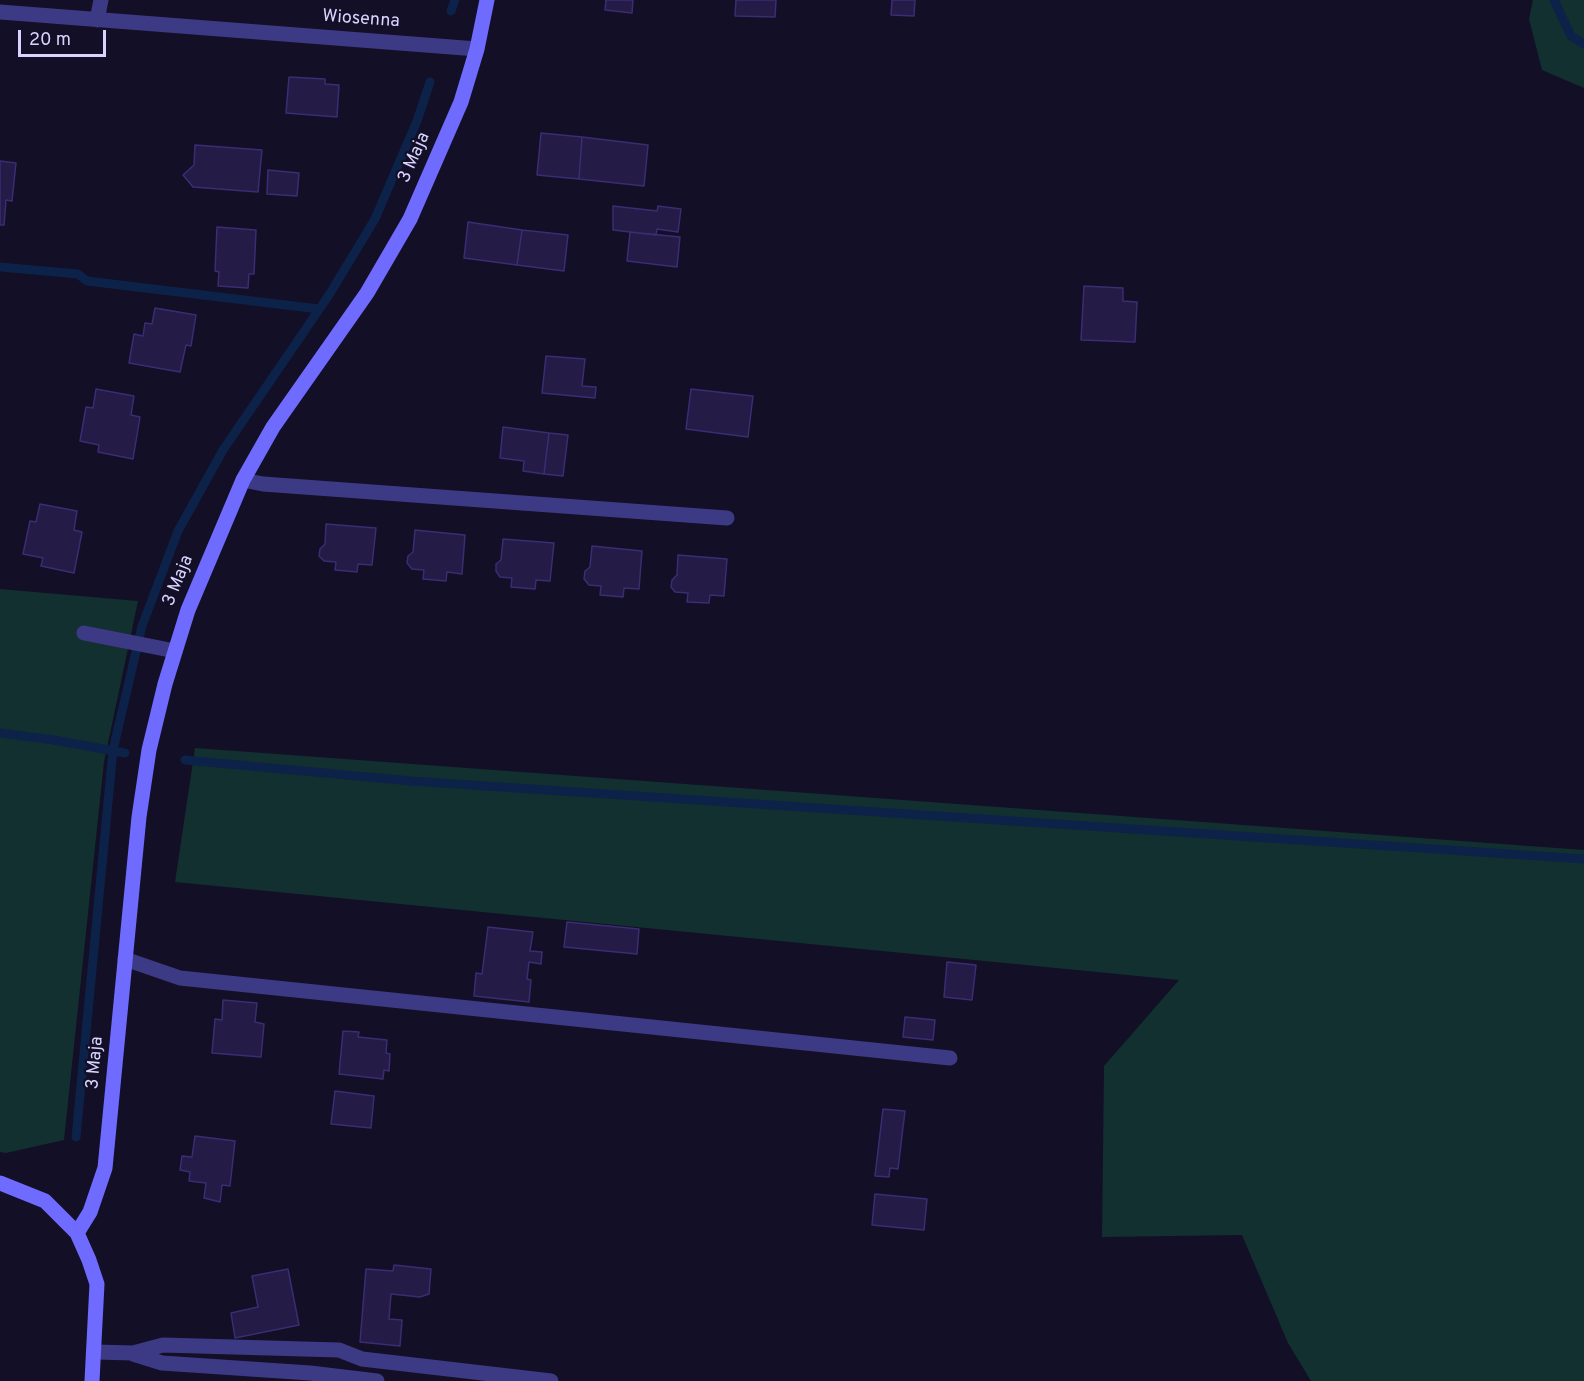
<!DOCTYPE html>
<html>
<head>
<meta charset="utf-8">
<style>
  body { margin:0 }
  #map { position:relative; width:1584px; height:1381px; overflow:hidden; background:#130f26; font-family:Overpass,sans-serif }
  canvas { display:block }
  .scale { position:absolute; left:18px; top:30px; width:88px; height:27px; box-sizing:border-box; border:3px solid #d9d4ff; border-top:0; padding-left:8px; font-size:18px; line-height:21px; white-space:nowrap; color:#d9d4ff; -webkit-text-stroke:4px #130f26; paint-order:stroke }
</style>
</head>
<body>
<div id="map">
<canvas width="1584" height="1381"></canvas>
<div class="scale">20 m</div>
</div>
<script>
const g = document.querySelector('canvas').getContext('2d');
g.lineJoin = 'round';
function fill(path, color) { g.fillStyle = color; g.fill(path, 'evenodd'); }
const toPath = rows => new Path2D(rows.map(r => 'M' + r).join(''));
function stroke(path, color, width, dash) { g.strokeStyle = color; g.lineWidth = width; g.lineCap = dash ? 'butt' : 'round'; g.setLineDash(dash || []); g.stroke(path); }
function write(font, color, halo, rows, align = 'center') {
  g.font = font + ' Overpass,sans-serif'; g.lineWidth = 4.5; g.setLineDash([]); g.textBaseline = 'middle'; g.strokeStyle = halo; g.fillStyle = color; for (const [text, x, y, turn = 0] of rows) {
    g.save(); g.translate(x, y); g.rotate((+turn || 0) * Math.PI / 180); g.textAlign = isNaN(turn) ? turn : align; if (halo) g.strokeText(text, 0, 0); g.fillText(text, 0, 0); g.restore();
  }
}
fill(toPath([
  [1533,0,1584,0,1584,88,1542,70,1529,19],
  [0,589,138,601,104,762,64,1140,6,1153,0,1152],
  [195,748,1584,850,1584,1381,1311,1381,1288,1343,1242,1235,1102,1237,1104,1066,1179,980,175,882]
]), '#12302f');
stroke(toPath([
  [1554,0,1571,36,1584,44],
  [451,11,455,0],
  [0,267,78,274,87,281,319,309],
  [0,733,54,740,125,753],
  [185,760,411,781,1584,859],
  [76,1137,113,750,142,626,178,531,223,450,329,295,375,219,417,121,430,82]
]), '#0c2248', 9);
const building = toPath([
  [606,0,633,0,632,13,605,10,606,0],
  [736,0,776,0,775,17,735,16,736,0],
  [892,0,915,0,914,16,891,15,892,0],
  [289,77,325,79,325,84,339,85,337,117,286,113,289,77],
  [541,133,582,137,579,179,537,175,541,133],
  [582,137,648,145,644,186,579,179,582,137],
  [195,145,262,150,258,192,193,187,183,175,194,165,195,145],
  [0,161,16,163,12,201,6,200,4,225,0,225,0,161],
  [268,170,299,173,297,196,267,194,268,170],
  [613,206,657,211,658,206,681,209,678,232,657,229,656,235,613,230,613,206],
  [468,222,522,230,517,265,464,258,468,222],
  [217,227,256,230,254,274,249,274,248,288,218,286,219,272,215,271,217,227],
  [522,230,568,235,564,271,517,265,522,230],
  [630,232,680,237,677,267,627,261,630,232],
  [1084,286,1123,288,1123,301,1137,302,1135,342,1081,340,1084,286],
  [155,308,196,315,191,346,186,345,180,372,129,363,134,334,143,336,145,323,152,324,155,308],
  [546,356,585,359,582,386,596,387,595,398,542,393,546,356],
  [96,389,134,396,131,415,140,417,133,459,98,452,99,445,80,441,86,407,93,408,96,389],
  [691,389,753,396,748,437,686,429,691,389],
  [503,427,549,433,544,474,523,471,524,461,500,458,503,427],
  [549,433,568,435,563,476,544,474,549,433],
  [40,504,77,511,74,530,82,532,74,573,41,566,43,558,23,554,30,521,36,522,40,504],
  [326,524,376,528,372,565,358,564,357,572,335,570,336,562,324,561,319,556,320,549,325,544,326,524],
  [415,530,465,535,462,574,447,572,446,581,423,579,424,570,412,569,407,563,408,556,413,552,415,530],
  [503,539,554,543,550,581,536,580,535,589,511,587,512,578,500,577,496,571,496,564,501,560,503,539],
  [592,546,642,551,639,589,624,588,623,597,600,595,601,586,589,585,584,579,585,571,590,567,592,546],
  [678,555,727,559,724,596,710,595,709,603,687,602,688,593,675,592,671,587,672,580,677,575,678,555],
  [567,922,639,929,637,954,564,947,567,922],
  [488,927,533,932,530,951,542,952,541,964,529,962,527,979,531,980,529,1002,474,996,476,973,482,974,488,927],
  [947,962,976,965,972,1000,944,997,947,962],
  [223,1000,257,1003,255,1022,264,1024,261,1057,212,1053,215,1019,222,1020,223,1000],
  [905,1017,935,1020,933,1040,903,1037,905,1017],
  [343,1031,359,1032,358,1037,387,1040,386,1053,390,1054,389,1071,384,1070,383,1079,339,1074,343,1031],
  [335,1091,374,1096,371,1128,331,1124,335,1091],
  [883,1109,905,1111,898,1169,890,1168,889,1177,875,1176,883,1109],
  [195,1136,235,1141,230,1186,222,1185,220,1202,204,1198,206,1183,189,1181,190,1172,180,1170,182,1156,192,1157,195,1136],
  [875,1194,927,1199,924,1230,872,1225,875,1194],
  [394,1265,431,1269,429,1294,420,1297,391,1294,389,1319,402,1320,400,1346,360,1342,366,1269,393,1271,394,1265],
  [288,1269,299,1325,235,1338,231,1313,258,1307,252,1276,288,1269]
]);
fill(building, '#241b47');
stroke(building, '#3b2d73', 1.5);
stroke(toPath([
  [243,480,263,484,727,518],
  [84,633,175,651],
  [125,959,180,978,950,1058],
  [95,1352,133,1353,163,1345,339,1350,362,1359,551,1381],
  [133,1354,162,1363,310,1373,377,1381]
]), '#3d3a85', 15);
stroke(toPath([
  [0,12,477,49],
  [97,20,101,0]
]), '#3d3a85', 15);
stroke(toPath([
  [0,1183,45,1201,77,1233,89,1260,97,1284,92,1381],
  [77,1233,90,1212,105,1168,139,817,149,750,165,684,188,610,243,480,273,427,367,293,410,219,461,102,477,49,487,0]
]), '#6f6bff', 15);
write('18px', '#d9d4ff', '#130f26', [
  ["Wiosenna",361,20,4],
  ["3 Maja",415,158,-66],
  ["3 Maja",179,581,-68],
  ["3 Maja",96,1063,-85]
]);
</script>
</body>
</html>
